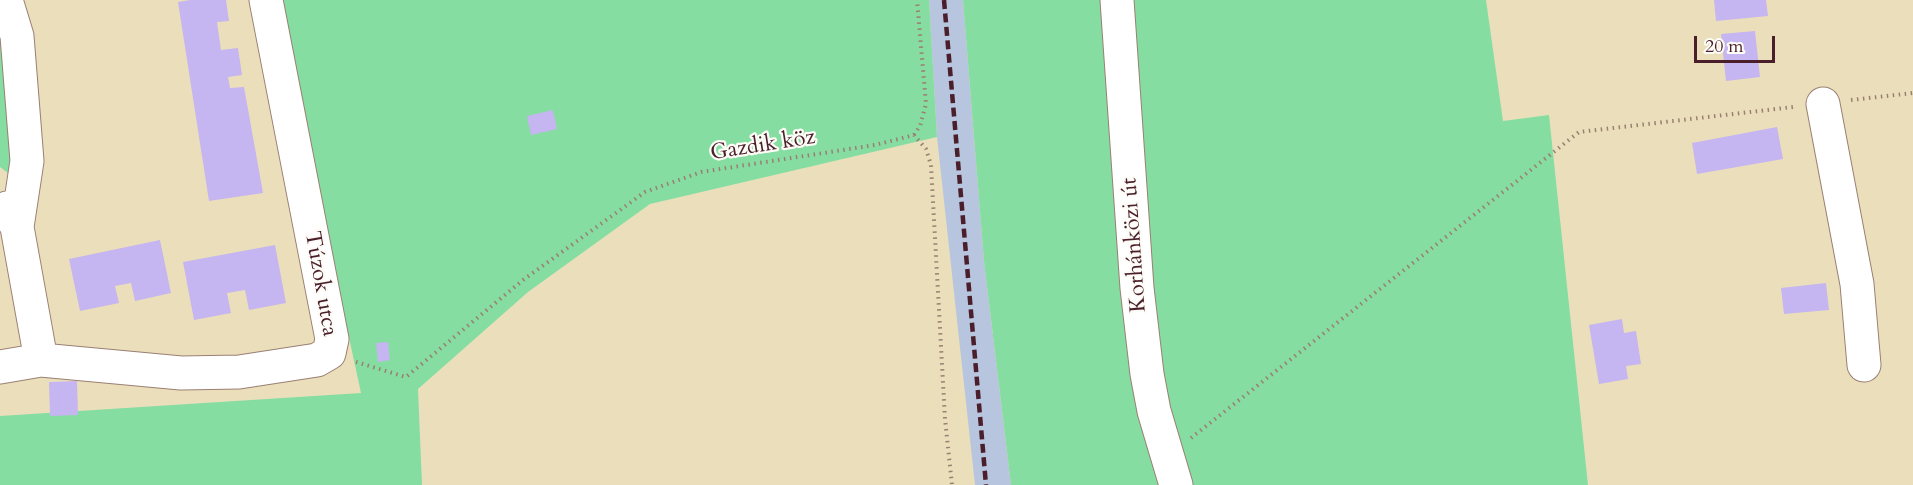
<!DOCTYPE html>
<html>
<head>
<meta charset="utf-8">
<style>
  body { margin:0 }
  #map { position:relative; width:1913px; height:485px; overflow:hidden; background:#ebdfbb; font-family:Cardo,serif }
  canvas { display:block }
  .scale { position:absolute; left:1694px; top:36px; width:81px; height:27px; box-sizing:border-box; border:3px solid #4a1f2b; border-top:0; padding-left:8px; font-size:18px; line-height:21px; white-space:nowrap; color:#4a1f2b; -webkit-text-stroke:4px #fdfcf7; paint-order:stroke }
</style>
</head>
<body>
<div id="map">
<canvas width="1913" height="485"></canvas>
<div class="scale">20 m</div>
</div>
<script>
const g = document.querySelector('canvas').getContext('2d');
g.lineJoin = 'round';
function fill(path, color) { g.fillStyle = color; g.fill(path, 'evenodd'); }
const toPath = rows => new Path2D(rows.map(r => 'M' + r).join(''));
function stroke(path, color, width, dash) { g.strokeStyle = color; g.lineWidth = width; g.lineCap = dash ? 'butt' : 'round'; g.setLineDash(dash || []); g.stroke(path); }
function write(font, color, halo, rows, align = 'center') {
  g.font = font + ' Cardo,serif'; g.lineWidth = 4.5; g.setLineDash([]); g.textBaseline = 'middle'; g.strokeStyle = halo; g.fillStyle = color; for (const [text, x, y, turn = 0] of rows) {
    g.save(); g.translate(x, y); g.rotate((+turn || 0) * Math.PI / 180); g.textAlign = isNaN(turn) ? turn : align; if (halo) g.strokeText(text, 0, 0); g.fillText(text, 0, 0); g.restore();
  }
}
fill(toPath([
  [929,0,963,0,984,261,1011,485,975,485,937,137]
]), '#b7c5de');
fill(toPath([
  [276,0,929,0,937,137,650,204,528,292,418,389,422,485,0,485,0,416,361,393],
  [963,0,1486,0,1503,121,1549,115,1588,485,1011,485,984,261],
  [0,30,13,162,8,173,0,167]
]), '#86dda2');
fill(toPath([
  [190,0,226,0,229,21,217,22,221,50,238,48,242,75,228,77,230,88,244,87,263,193,209,201,178,2],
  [1714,0,1766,0,1768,16,1716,21],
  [1755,31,1760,77,1726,81,1721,34],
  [553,110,557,129,531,135,527,116],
  [1777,127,1783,159,1697,174,1692,143],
  [160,240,171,293,135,301,131,283,115,286,119,303,80,311,69,259],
  [275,245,286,303,249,310,245,290,227,293,231,313,194,320,183,262],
  [1826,283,1829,310,1784,314,1781,288],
  [1622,319,1624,333,1636,331,1641,364,1626,366,1628,379,1599,384,1589,325],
  [388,342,390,360,378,362,376,343],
  [77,381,78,415,50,416,49,382]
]), '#c5b5f0');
const minor = toPath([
  [6,0,17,36,27,161,17,227],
  [1117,0,1137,288,1147,374,1154,411,1176,485],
  [1823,104,1857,284,1864,365],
  [7,208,17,227,41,360],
  [0,367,41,360,181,373,239,372,317,360,329,353,332,339,266,0]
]);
stroke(minor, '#9a7f73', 35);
stroke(toPath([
  [1851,100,1913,93],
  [914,135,920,126,926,104,917,0],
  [356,362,406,377,523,280,645,192,701,172,875,145,914,135,926,149,931,165,945,419,952,485],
  [1191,438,1579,132,1793,107]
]), '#9a7f73', 4, [1.5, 4.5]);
stroke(minor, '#fff', 33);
stroke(toPath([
  [944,0,986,485]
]), '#4a1f2b', 4.5, [9, 4.5]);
write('22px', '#4a1f2b', '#fdfcf7', [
  ["Gazdik köz",763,146,-9],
  ["Korhánközi út",1135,245,-94],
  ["Túzok utca",320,284,80]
]);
</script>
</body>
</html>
